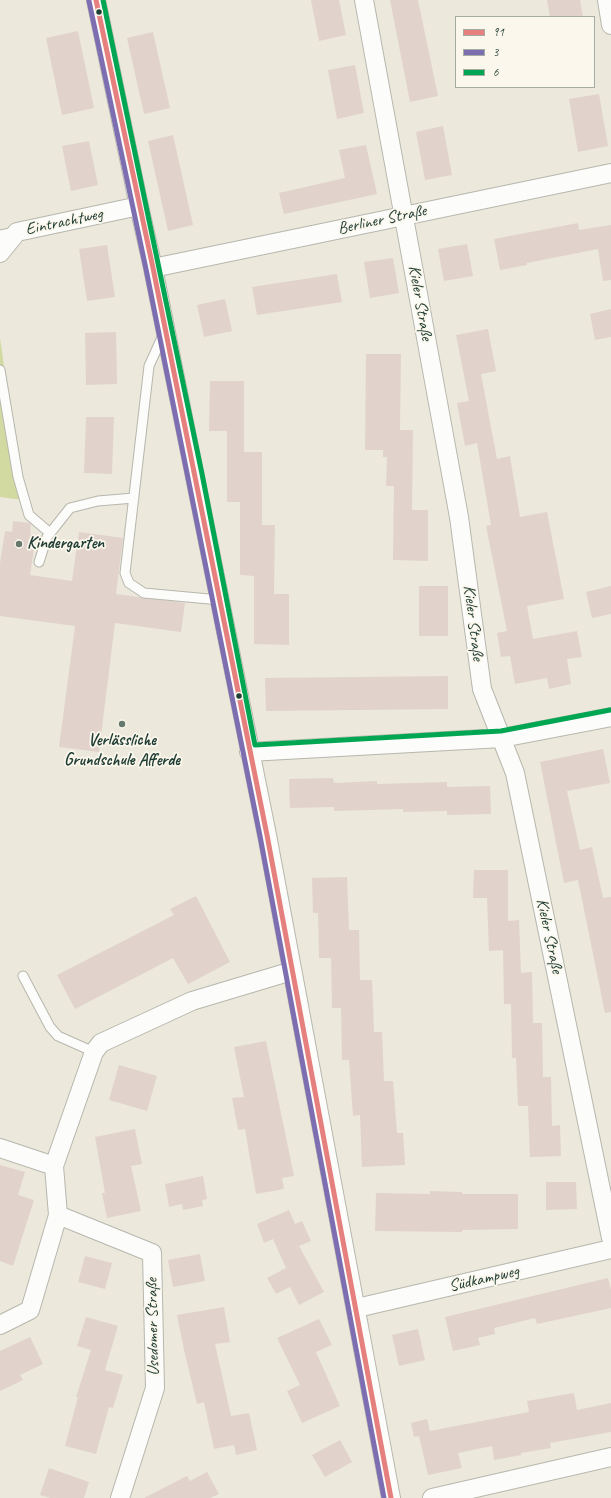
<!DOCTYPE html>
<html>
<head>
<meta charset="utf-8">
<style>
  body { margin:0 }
  #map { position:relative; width:611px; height:1498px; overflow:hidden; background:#ece8db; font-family:Caveat,sans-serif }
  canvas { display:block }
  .legend { position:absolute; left:455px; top:16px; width:140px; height:72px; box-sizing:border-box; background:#fbf7ec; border:1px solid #a3ada2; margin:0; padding:5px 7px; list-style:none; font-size:12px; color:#1f3d34 }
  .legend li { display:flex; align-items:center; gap:8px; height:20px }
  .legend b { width:20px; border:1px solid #a3ada2 }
</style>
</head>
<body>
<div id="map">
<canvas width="611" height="1498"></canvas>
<ul class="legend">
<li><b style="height:5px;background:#e6807e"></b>91</li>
<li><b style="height:5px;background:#7c6eb0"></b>3</li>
<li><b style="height:5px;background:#00a651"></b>6</li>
</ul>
</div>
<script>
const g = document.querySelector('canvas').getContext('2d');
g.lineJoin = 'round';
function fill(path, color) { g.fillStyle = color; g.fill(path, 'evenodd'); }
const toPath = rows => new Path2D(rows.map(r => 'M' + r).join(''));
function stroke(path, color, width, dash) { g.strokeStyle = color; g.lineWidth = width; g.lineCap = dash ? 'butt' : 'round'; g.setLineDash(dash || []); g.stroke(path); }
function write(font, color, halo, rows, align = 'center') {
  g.font = font + ' Caveat,sans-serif'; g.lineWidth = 3.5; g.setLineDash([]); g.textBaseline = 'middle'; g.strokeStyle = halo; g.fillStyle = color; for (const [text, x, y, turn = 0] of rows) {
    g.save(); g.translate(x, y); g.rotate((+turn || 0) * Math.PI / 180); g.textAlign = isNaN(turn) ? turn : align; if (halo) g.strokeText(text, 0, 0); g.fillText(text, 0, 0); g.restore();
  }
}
fill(toPath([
  [0,338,23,500,0,497]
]), '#d3daa1');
fill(toPath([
  [311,0,339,0,346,35,319,41],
  [390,0,418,0,438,96,410,102],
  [547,0,580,0,583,17,550,17],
  [78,31,94,108,62,115,46,38],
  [153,32,170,108,144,114,127,38],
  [355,65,364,113,337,119,328,70],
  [599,94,608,146,578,152,569,99],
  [443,126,452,175,425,180,416,132],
  [173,135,193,225,168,231,148,141],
  [89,141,98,185,71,191,62,146],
  [366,145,377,194,284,214,279,193,345,178,339,150],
  [578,223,579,230,611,225,611,280,603,281,598,249,527,263,527,265,500,270,494,239],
  [467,244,473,276,444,281,438,249],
  [107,245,115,297,87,301,79,249],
  [393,258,399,293,370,298,364,262],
  [337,274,342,302,257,315,252,287],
  [225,299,232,331,204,337,197,305],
  [611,309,611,337,595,340,590,314],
  [488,329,496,371,481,374,497,459,510,456,520,517,547,512,564,599,527,606,533,639,577,631,582,657,567,659,571,684,549,689,547,678,515,684,510,656,501,657,497,633,507,631,486,526,491,525,477,443,465,446,457,403,469,401,456,335],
  [116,332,117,384,86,385,85,333],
  [366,354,401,354,400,430,413,430,412,510,428,510,428,561,393,560,394,486,386,486,387,457,383,457,383,450,365,450],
  [210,381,244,381,244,452,262,452,262,525,275,525,274,594,289,594,289,645,254,644,254,576,240,575,240,502,227,502,227,431,209,431],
  [86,417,114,417,112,474,84,473],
  [13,521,29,523,31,525,30,534,36,535,30,575,72,581,79,532,123,538,116,594,185,603,181,632,115,623,99,752,59,747,75,626,0,616,0,563,5,531,12,532],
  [419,586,448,586,448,636,419,636],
  [611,586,611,614,592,618,586,592],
  [448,676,448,709,266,711,265,678],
  [603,749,610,783,567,791,580,850,592,847,603,898,611,897,611,1012,605,1013,578,880,564,883,540,762],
  [333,778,334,783,377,781,377,784,447,782,447,787,490,786,491,814,447,815,447,811,403,812,403,809,334,811,334,807,290,808,289,779],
  [474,870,508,870,508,921,519,920,521,973,532,972,533,1023,542,1023,543,1077,551,1077,552,1126,560,1125,561,1156,530,1157,528,1106,518,1106,516,1058,512,1058,511,1004,504,1004,503,950,489,951,487,898,473,898],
  [347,877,349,930,359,930,360,980,372,980,374,1032,382,1032,384,1081,393,1081,397,1133,403,1133,405,1165,362,1167,360,1115,353,1116,349,1060,342,1060,341,1008,332,1008,331,958,319,958,318,913,313,913,312,878],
  [196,896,230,962,188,984,173,958,75,1009,57,975,174,915,170,909],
  [266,1041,294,1176,282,1178,284,1189,256,1194,245,1129,238,1130,232,1098,244,1097,234,1047],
  [119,1065,157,1076,147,1111,109,1100],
  [135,1129,142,1164,131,1166,141,1211,107,1218,102,1193,105,1193,95,1137],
  [0,1165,25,1172,18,1195,34,1200,13,1266,0,1261],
  [203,1176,207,1199,202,1200,203,1206,183,1210,182,1204,169,1207,165,1184],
  [546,1182,576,1182,577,1209,546,1210],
  [430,1191,462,1192,462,1194,518,1194,518,1229,462,1230,462,1232,375,1231,376,1193,430,1194],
  [289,1210,295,1224,302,1221,311,1241,299,1246,324,1292,299,1305,290,1287,276,1294,267,1278,286,1268,273,1239,264,1243,257,1224],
  [200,1254,205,1281,173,1287,168,1260],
  [85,1256,112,1263,105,1289,78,1282],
  [608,1278,611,1290,611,1308,537,1324,535,1318,494,1328,495,1334,478,1338,480,1345,453,1351,445,1317],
  [224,1307,230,1342,215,1344,231,1416,249,1413,257,1450,236,1455,234,1445,214,1449,204,1402,197,1404,184,1350,177,1315],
  [86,1317,118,1326,105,1370,123,1375,113,1408,109,1407,96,1454,65,1446,78,1397,76,1397,91,1350,77,1346],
  [319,1319,332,1345,316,1352,340,1406,302,1423,287,1391,300,1385,277,1338],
  [418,1329,425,1360,399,1366,392,1335],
  [30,1337,43,1364,20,1375,23,1380,0,1391,0,1351],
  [574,1393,577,1410,611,1403,611,1432,550,1443,551,1448,521,1453,521,1455,494,1460,492,1446,458,1453,462,1468,428,1475,419,1436,414,1437,411,1423,427,1419,430,1431,529,1412,527,1401],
  [340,1440,352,1462,325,1477,312,1455],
  [49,1468,89,1482,84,1498,50,1498,40,1495],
  [207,1472,219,1494,210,1498,144,1498,187,1476,190,1481]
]), '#e1d3cc');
const lane = toPath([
  [0,235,15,232],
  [164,333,149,366,125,573,129,583,144,593,220,600],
  [0,370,18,477,29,515,50,533],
  [39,562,47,537,70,508,98,501,134,498],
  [23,976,50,1027,58,1036,94,1052]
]);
const street = toPath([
  [96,0,139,206,153,268,267,835,391,1498],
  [364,0,459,517,482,689,515,773,611,1238],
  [607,0,611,25],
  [0,253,17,232,139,206],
  [153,268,611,173],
  [249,752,502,738,611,717],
  [0,1148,54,1166],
  [58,1215,152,1253,155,1388,120,1498],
  [357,1308,611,1249],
  [0,1325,30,1310,58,1215,54,1166,94,1052,101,1043,192,1001,292,971],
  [432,1498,611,1457]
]);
stroke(lane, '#b7b7ae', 11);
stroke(street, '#b7b7ae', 20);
stroke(lane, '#fcfcfa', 9);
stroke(street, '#fcfcfa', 18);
stroke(toPath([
  [96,0,153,268,267,835,391,1498]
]), '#e6807e', 5);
stroke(toPath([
  [89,1,146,269,260,836,384,1498]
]), '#7c6eb0', 5);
stroke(toPath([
  [103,0,202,474,255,745,501,731,610,710]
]), '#00a651', 5);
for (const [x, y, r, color] of [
  [99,12,3.5,"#1f3d34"],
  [19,544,4,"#67796e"],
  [239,696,3.5,"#1f3d34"],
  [122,724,4,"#67796e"]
]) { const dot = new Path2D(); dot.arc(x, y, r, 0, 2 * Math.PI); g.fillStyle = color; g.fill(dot); stroke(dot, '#fbf7ec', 1.5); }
write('17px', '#1f3d34', '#fbf7ec', [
  ["Berliner Straße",382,220,-12],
  ["Eintrachtweg",64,222,-12],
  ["Kieler Straße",420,303,80],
  ["Kieler Straße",473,623,83],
  ["Kieler Straße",549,936,78],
  ["Südkampweg",484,1279,-13],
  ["Usedomer Straße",153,1327,-91]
]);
write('bold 17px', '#1f3d34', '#fbf7ec', [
  ["Kindergarten",27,544],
  ["Verlässliche",122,741,"center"],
  ["Grundschule Afferde",122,761,"center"]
], 'left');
</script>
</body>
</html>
